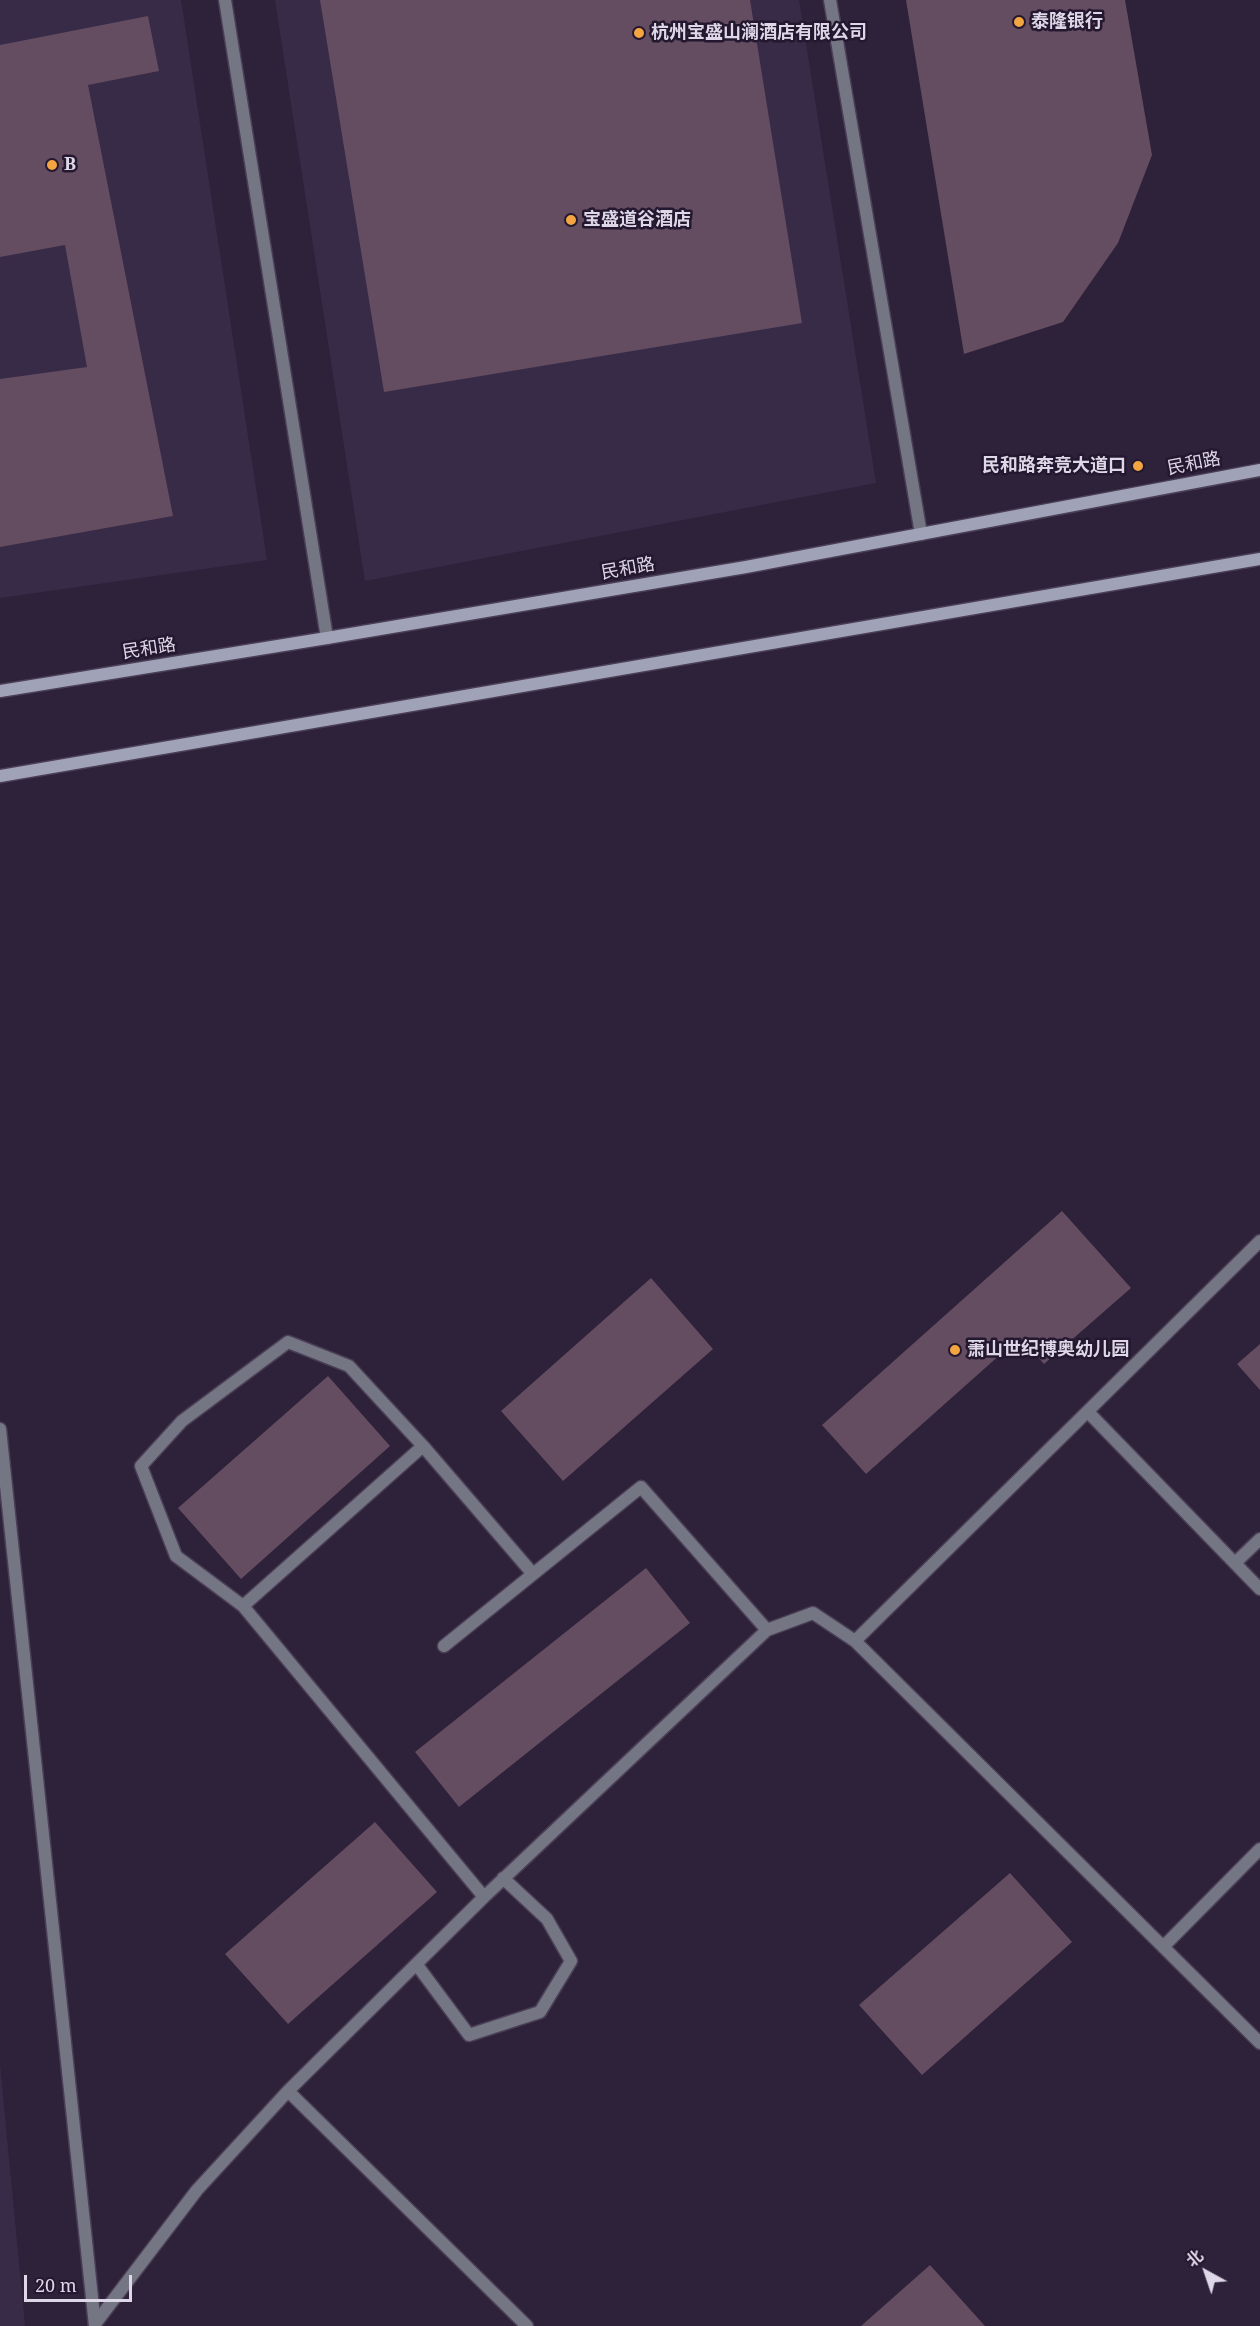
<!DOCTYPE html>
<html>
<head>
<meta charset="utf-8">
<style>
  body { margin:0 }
  #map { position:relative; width:1260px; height:2326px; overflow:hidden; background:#2e223a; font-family:"Noto Serif","Noto Sans SC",serif }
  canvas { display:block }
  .north { position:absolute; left:1176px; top:2242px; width:60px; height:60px; -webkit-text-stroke:4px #241830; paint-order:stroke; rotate:320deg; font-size:16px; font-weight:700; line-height:24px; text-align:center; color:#ded7e7 }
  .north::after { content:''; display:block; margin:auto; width:21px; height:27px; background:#ded7e7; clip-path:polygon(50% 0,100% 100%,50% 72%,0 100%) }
  .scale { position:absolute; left:24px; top:2275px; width:108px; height:27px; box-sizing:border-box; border:3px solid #ded7e7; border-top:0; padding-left:8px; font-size:18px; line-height:21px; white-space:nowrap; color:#ded7e7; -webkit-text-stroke:4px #241830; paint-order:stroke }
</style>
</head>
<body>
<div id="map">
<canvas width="1260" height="2326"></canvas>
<div class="north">北</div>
<div class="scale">20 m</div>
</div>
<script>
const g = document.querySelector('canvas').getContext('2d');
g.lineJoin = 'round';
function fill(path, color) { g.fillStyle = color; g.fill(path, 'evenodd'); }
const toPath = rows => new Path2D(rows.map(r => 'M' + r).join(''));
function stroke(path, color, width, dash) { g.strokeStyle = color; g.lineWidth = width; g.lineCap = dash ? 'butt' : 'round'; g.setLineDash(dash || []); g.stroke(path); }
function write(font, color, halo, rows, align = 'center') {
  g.font = font + ' "Noto Serif","Noto Sans SC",serif'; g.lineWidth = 5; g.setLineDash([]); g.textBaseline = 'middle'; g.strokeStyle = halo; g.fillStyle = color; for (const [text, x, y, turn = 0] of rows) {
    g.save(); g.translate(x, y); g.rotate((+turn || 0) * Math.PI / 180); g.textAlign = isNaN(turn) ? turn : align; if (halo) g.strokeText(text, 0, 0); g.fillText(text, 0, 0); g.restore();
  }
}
fill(toPath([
  [0,0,181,0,267,560,0,598],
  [275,0,799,0,876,483,365,581],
  [0,2065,25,2326,0,2326]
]), '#382b48');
fill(toPath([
  [320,0,750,0,802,323,384,392],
  [906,0,1125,0,1152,155,1118,243,1063,322,964,354],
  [148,16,159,71,88,85,173,516,0,547,0,379,87,367,65,245,0,257,0,45],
  [1062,1211,1131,1288,1044,1364,1020,1337,866,1474,822,1425],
  [651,1278,713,1349,563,1481,501,1411],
  [1260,1344,1260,1390,1237,1364],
  [328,1376,390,1446,241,1579,178,1508],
  [646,1568,690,1623,459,1807,415,1752],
  [375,1822,437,1892,288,2024,225,1954],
  [1010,1873,1072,1942,922,2075,859,2005],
  [930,2265,985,2326,861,2326]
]), '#644c61');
const service = toPath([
  [1088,1412,1260,1589],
  [423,1446,533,1574],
  [1235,1563,1260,1539],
  [243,1606,423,1446,349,1366,288,1342,182,1421,141,1466,176,1556,243,1606,484,1897],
  [855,1641,1260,1241],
  [444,1646,641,1487,767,1630],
  [1163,1947,1260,1849],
  [417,1965,469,2035,540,2012,571,1961,547,1919,503,1878],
  [288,2091,527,2326],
  [95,2324,197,2190,288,2091,484,1897,767,1630,813,1613,855,1641,1260,2043]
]);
const minor = toPath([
  [225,0,327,638],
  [830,0,921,534],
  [0,1429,95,2326]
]);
const secondary = toPath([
  [0,691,327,638,746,567,1260,470],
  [0,776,1260,559]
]);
stroke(service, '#4a3f56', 15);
stroke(minor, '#4a3f56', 15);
stroke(secondary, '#4a3f56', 15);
stroke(service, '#757683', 12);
stroke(minor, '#757683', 12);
stroke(secondary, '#a0a2b8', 12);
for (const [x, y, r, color] of [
  [1019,22,6,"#f2a541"],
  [639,33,6,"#f2a541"],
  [52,165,6,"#f2a541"],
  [571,220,6,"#f2a541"],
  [1138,466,6,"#f2a541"],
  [955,1350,6,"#f2a541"]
]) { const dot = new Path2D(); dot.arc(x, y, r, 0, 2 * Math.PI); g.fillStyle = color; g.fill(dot); stroke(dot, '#241830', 2); }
write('bold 18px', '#ded7e7', '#241830', [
  ["泰隆银行",1031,22],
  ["杭州宝盛山澜酒店有限公司",651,33],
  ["B",64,165],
  ["宝盛道谷酒店",583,220],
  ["民和路奔竞大道口",1126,466,"right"],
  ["萧山世纪博奥幼儿园",967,1350]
], 'left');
write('18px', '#ded7e7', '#241830', [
  ["民和路",1194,464,-11],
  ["民和路",628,569,-10],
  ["民和路",149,649,-9]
]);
</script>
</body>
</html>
